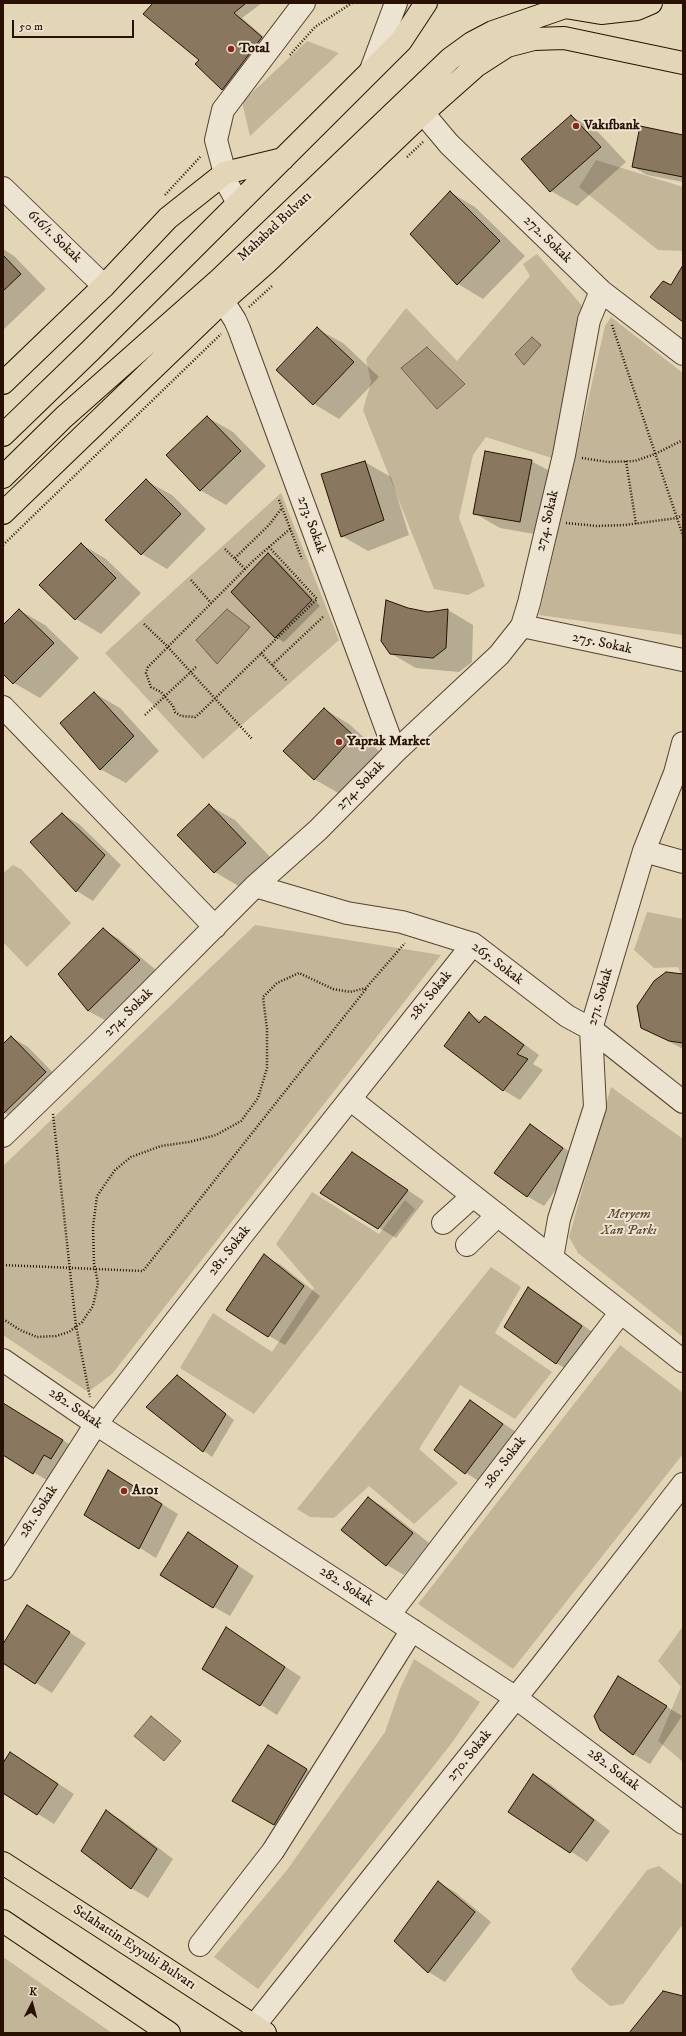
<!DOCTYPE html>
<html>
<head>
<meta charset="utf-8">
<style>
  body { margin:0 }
  #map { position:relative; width:686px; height:2036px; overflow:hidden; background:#e2d6b7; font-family:"IM FELL DW Pica",serif }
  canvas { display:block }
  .frame { position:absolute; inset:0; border:4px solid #291101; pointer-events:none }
  .north { position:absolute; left:12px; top:1984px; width:40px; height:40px; -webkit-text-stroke:3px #ece4d0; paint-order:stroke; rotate:6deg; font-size:11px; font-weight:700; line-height:16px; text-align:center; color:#291101 }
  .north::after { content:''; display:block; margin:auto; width:14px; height:18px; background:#291101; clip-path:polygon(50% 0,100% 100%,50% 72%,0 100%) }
  .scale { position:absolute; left:12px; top:20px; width:122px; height:18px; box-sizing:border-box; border:2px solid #291101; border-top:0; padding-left:5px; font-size:12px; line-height:14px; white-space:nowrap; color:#291101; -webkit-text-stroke:3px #ece4d0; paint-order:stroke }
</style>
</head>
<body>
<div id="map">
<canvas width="686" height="2036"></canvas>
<div class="frame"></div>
<div class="north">K</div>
<div class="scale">50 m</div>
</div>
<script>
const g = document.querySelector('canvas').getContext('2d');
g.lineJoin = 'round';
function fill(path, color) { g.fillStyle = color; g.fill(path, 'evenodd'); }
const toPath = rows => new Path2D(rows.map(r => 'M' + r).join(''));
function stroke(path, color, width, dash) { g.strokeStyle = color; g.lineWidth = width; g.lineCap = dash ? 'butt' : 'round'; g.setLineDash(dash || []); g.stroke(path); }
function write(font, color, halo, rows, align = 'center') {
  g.font = font + ' "IM FELL DW Pica",serif'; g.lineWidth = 4; g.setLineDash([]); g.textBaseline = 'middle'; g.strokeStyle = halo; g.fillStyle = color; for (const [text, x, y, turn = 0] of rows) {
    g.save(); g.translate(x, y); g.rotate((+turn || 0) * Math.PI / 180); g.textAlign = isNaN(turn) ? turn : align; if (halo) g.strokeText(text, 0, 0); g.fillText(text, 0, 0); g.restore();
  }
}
fill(toPath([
  [307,41,339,53,250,136,242,102],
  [596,160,683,187,683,251,658,250,579,187],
  [537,254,585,309,555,459,486,437,473,455,459,518,485,586,468,595,434,589,363,410,371,382,366,359,406,308,457,361,530,276,523,264],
  [611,317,683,373,683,635,539,615,605,326],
  [281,493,339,640,203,759,105,653],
  [13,865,21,869,71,923,27,967,3,942,3,873],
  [647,912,683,919,683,980,678,967,654,968,634,950],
  [255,925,441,955,112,1374,88,1392,3,1335,3,1166],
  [611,1087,683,1139,683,1337,578,1253,569,1237],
  [312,1192,379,1234,405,1200,415,1209,254,1414,180,1368,213,1313,272,1352,314,1288,276,1244],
  [491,1267,521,1287,495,1333,552,1372,515,1419,460,1385,419,1449,458,1483,414,1524,369,1486,334,1518,310,1517,297,1509],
  [620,1345,683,1393,683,1454,513,1669,418,1604],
  [683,1626,683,1762,658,1741,681,1687,658,1661],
  [414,1659,480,1702,451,1744,258,1989,214,1957,287,1870,385,1732,400,1689],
  [659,1866,683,1885,683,1924,623,2004,610,2006,577,1979,571,1969,647,1870],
  [3,1957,112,2033,3,2033]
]), '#c3b598');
const water = toPath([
  [532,337,541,345,524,365,515,354,532,337],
  [427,347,465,384,437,409,401,368,427,347],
  [227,609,250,627,217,664,196,640,227,609],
  [151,1716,181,1741,164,1761,134,1736,151,1716]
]);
fill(water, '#a39379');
stroke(water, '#725f49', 1);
fill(toPath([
  [155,3,262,3,242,18,271,43,231,95,223,90,196,64,200,60],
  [571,116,597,131,626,162,577,206,551,191,522,159],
  [683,136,683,182,647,175,633,167],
  [450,192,475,207,525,256,483,299,458,284],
  [3,249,14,256,46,289,3,330],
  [317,329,343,343,379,377,339,419,314,404,278,370],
  [207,417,233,432,266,466,226,505,200,490],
  [531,461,557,475,546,536,500,528,474,513],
  [365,462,391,477,409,535,368,551,342,536],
  [146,481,172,495,206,529,167,569,142,554],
  [81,544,106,559,141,593,101,634,76,619],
  [268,555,277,560,320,606,284,642,275,637],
  [408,609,428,613,448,610,473,625,472,662,459,672,416,668,390,653],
  [19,610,45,625,79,658,40,698,14,683,3,673,3,626],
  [94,693,120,708,159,751,126,783,100,769],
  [324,709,349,724,379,751,340,794,314,779],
  [210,806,235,820,271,858,240,887,215,872],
  [62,814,79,824,121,865,93,901,77,891,31,842],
  [103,930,119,939,156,970,105,1020,88,1011],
  [683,976,683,1049,642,1027],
  [469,1014,482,1021,485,1017,501,1027,539,1055,533,1064,543,1070,520,1100,503,1090],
  [11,1037,28,1047,62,1082,21,1123,3,1112,3,1045],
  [530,1125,579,1158,544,1206,527,1196],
  [352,1153,424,1201,396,1238,322,1193],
  [264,1256,281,1265,320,1296,285,1345,269,1336],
  [528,1288,545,1298,598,1336,573,1373,556,1363],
  [177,1376,234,1420,212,1457,147,1407],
  [470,1401,519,1434,482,1483,466,1473,436,1450],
  [3,1404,79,1450,50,1482,3,1454],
  [125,1481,178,1514,156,1558,85,1514],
  [368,1498,385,1508,429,1543,404,1575,387,1565,343,1530],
  [188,1533,254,1576,230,1616,214,1607],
  [44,1616,86,1643,52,1693,3,1662,3,1646],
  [226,1628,301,1677,277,1715,203,1668],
  [635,1687,682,1716,650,1764,633,1754],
  [11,1753,74,1794,54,1824,3,1792,3,1765],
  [284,1755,323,1780,291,1834,233,1801],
  [533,1775,550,1784,610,1831,587,1862,510,1812],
  [106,1811,123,1821,173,1859,148,1898,131,1888],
  [438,1882,455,1892,491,1922,445,1982,429,1972,396,1941]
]), '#0003');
const building = toPath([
  [153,3,246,3,234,13,262,37,222,90,195,64,199,60,143,14,153,3],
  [571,115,601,147,550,192,521,159,571,115],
  [640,126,683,135,683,177,632,167,640,126],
  [450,191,500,241,457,285,410,234,450,191],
  [3,255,21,274,3,291,3,255],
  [683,265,683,322,650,297,663,281,671,285,683,265],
  [317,327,354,362,313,405,276,370,317,327],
  [207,416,241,451,200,491,166,455,207,416],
  [485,451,532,460,520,522,473,514,485,451],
  [365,461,384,520,341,537,321,474,365,461],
  [146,479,181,514,141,555,105,520,146,479],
  [81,543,116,578,75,620,39,585,81,543],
  [268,553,312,600,275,638,231,592,268,553],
  [386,600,408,608,428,612,448,609,446,648,433,658,390,654,381,641,386,600],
  [19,609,54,643,13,684,3,674,3,625,19,609],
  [94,692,134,736,100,770,60,723,94,692],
  [324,708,354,736,314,780,283,751,324,708],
  [209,804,246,843,214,873,177,835,209,804],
  [62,813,105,855,76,892,30,842,62,813],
  [103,928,140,960,88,1011,58,974,103,928],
  [666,972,683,974,683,1043,669,1041,641,1028,637,1006,654,981,666,972],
  [469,1012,479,1023,485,1016,524,1045,517,1054,528,1059,503,1091,444,1046,469,1012],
  [11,1036,46,1072,3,1114,3,1044,11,1036],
  [530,1124,563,1148,527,1197,494,1173,530,1124],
  [352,1152,408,1190,378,1229,320,1193,352,1152],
  [264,1254,304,1286,268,1337,226,1310,264,1254],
  [528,1287,582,1326,556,1364,504,1327,528,1287],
  [177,1375,226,1414,203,1452,146,1407,177,1375],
  [470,1400,503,1424,465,1474,434,1450,470,1400],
  [3,1403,63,1440,51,1459,44,1455,33,1474,3,1455,3,1403],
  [108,1470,162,1504,139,1549,84,1515,108,1470],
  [368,1497,413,1533,386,1566,341,1530,368,1497],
  [188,1532,238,1566,213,1608,160,1575,188,1532],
  [27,1605,70,1632,35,1684,3,1663,3,1644,27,1605],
  [226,1627,285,1667,260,1706,202,1669,226,1627],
  [618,1676,667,1706,633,1755,600,1730,594,1716,618,1676],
  [268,1745,307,1769,274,1825,232,1801,268,1745],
  [10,1752,58,1784,37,1815,3,1793,3,1763,10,1752],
  [533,1774,594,1820,570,1853,508,1812,533,1774],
  [106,1810,157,1849,131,1889,81,1851,106,1810],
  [438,1881,475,1912,428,1973,394,1941,438,1881],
  [663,1991,683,1996,683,2033,629,2033,663,1991]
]);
fill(building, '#897760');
stroke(building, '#291101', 1);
const minor = toPath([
  [371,70,396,3],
  [423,113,449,144,601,291,683,354],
  [3,188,104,286],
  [238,203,228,185,216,140,223,110,304,3],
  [223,301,235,320,239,329,395,752],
  [522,626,683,660],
  [3,707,215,927],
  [644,851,683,862],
  [255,886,347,913,402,922,473,944,567,1016,591,1029,683,1102],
  [350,1099,683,1361],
  [3,1136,99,1043,255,886,318,830,395,752,499,655,522,626,529,603,564,455,589,320,601,291],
  [443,1223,473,1196],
  [467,1245,498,1215],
  [552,1258,559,1219,595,1107,591,1029,644,851,675,773,683,743],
  [3,1360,96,1424,516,1698,683,1823],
  [3,1569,96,1424,242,1235,473,944],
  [389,1615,621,1312],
  [200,1945,273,1851,412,1630],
  [254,2026,542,1665,683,1484]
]);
const major = toPath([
  [555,3,565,7,601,13,637,9,651,3],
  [3,383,104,286,168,218,225,173,283,159],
  [3,435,90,351,401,41,426,3],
  [3,477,64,417,220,279,450,59,472,43,493,32,565,7],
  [3,513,223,301,266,263,423,113,476,66,507,46,534,39,564,38,683,63],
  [3,1863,265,2033],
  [3,1921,169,2033]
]);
stroke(minor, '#57422e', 24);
stroke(major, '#291101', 24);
stroke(toPath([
  [290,55,315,27,352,3],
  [407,157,423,142],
  [165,195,201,156],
  [249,307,272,286],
  [612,325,683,536],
  [582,458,608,462,635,461,655,454,683,440],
  [626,461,636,524],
  [279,500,302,559],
  [566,523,597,526,625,525,677,518,683,515],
  [3,545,221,334],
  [269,547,317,599,199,714,195,717,181,716,175,712,173,706,161,692,151,687,146,673,148,667,253,561,269,547,290,529],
  [225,549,245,569],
  [235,558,269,525,282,508],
  [191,580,211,603],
  [144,624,167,646,252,739],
  [261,653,286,680],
  [272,665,324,616],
  [145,715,197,666],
  [53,1114,76,1326,90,1397],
  [3,1265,143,1271,366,989],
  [3,1319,20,1330,37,1337,56,1336,69,1332,82,1322,93,1306,98,1283,94,1263,93,1227,97,1196,115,1170,131,1157,161,1146,189,1142,216,1135,241,1121,258,1098,267,1068,267,1029,263,997,277,983,299,973,333,989,350,992,366,988,405,943]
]), '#291101', 2.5, [1, 2]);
stroke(minor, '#ece4d0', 22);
stroke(major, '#e2d6b7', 22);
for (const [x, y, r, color] of [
  [231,49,4,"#8f2418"],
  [576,126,4,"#8f2418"],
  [339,742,4,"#8f2418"],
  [124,1491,4,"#8f2418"]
]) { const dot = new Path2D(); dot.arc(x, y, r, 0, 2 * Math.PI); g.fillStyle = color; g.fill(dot); stroke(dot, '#ece4d0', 1.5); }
write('bold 14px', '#291101', '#ece4d0', [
  ["Total",239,49],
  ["Vakıfbank",584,126],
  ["Yaprak Market",347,742],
  ["A101",132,1491]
], 'left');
write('14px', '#291101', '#ece4d0', [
  ["Mahabad Bulvarı",275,227,-43],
  ["616/1. Sokak",54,237,44],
  ["272. Sokak",547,240,44],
  ["274. Sokak",548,521,-77],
  ["273. Sokak",311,525,70],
  ["275. Sokak",602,644,12],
  ["274. Sokak",361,786,-46],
  ["265. Sokak",497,964,37],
  ["281. Sokak",431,996,-51],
  ["271. Sokak",601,997,-74],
  ["274. Sokak",129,1013,-45],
  ["281. Sokak",230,1251,-52],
  ["282. Sokak",75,1409,34],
  ["280. Sokak",505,1463,-53],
  ["281. Sokak",39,1512,-57],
  ["282. Sokak",346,1587,33],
  ["270. Sokak",470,1756,-51],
  ["282. Sokak",613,1770,37],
  ["Selahattin Eyyubi Bulvarı",134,1948,33]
]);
write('italic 14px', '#5f4a36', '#ece4d0', [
  ["Meryem",629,1215],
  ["Xan Parkı",629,1231]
]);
</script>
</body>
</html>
